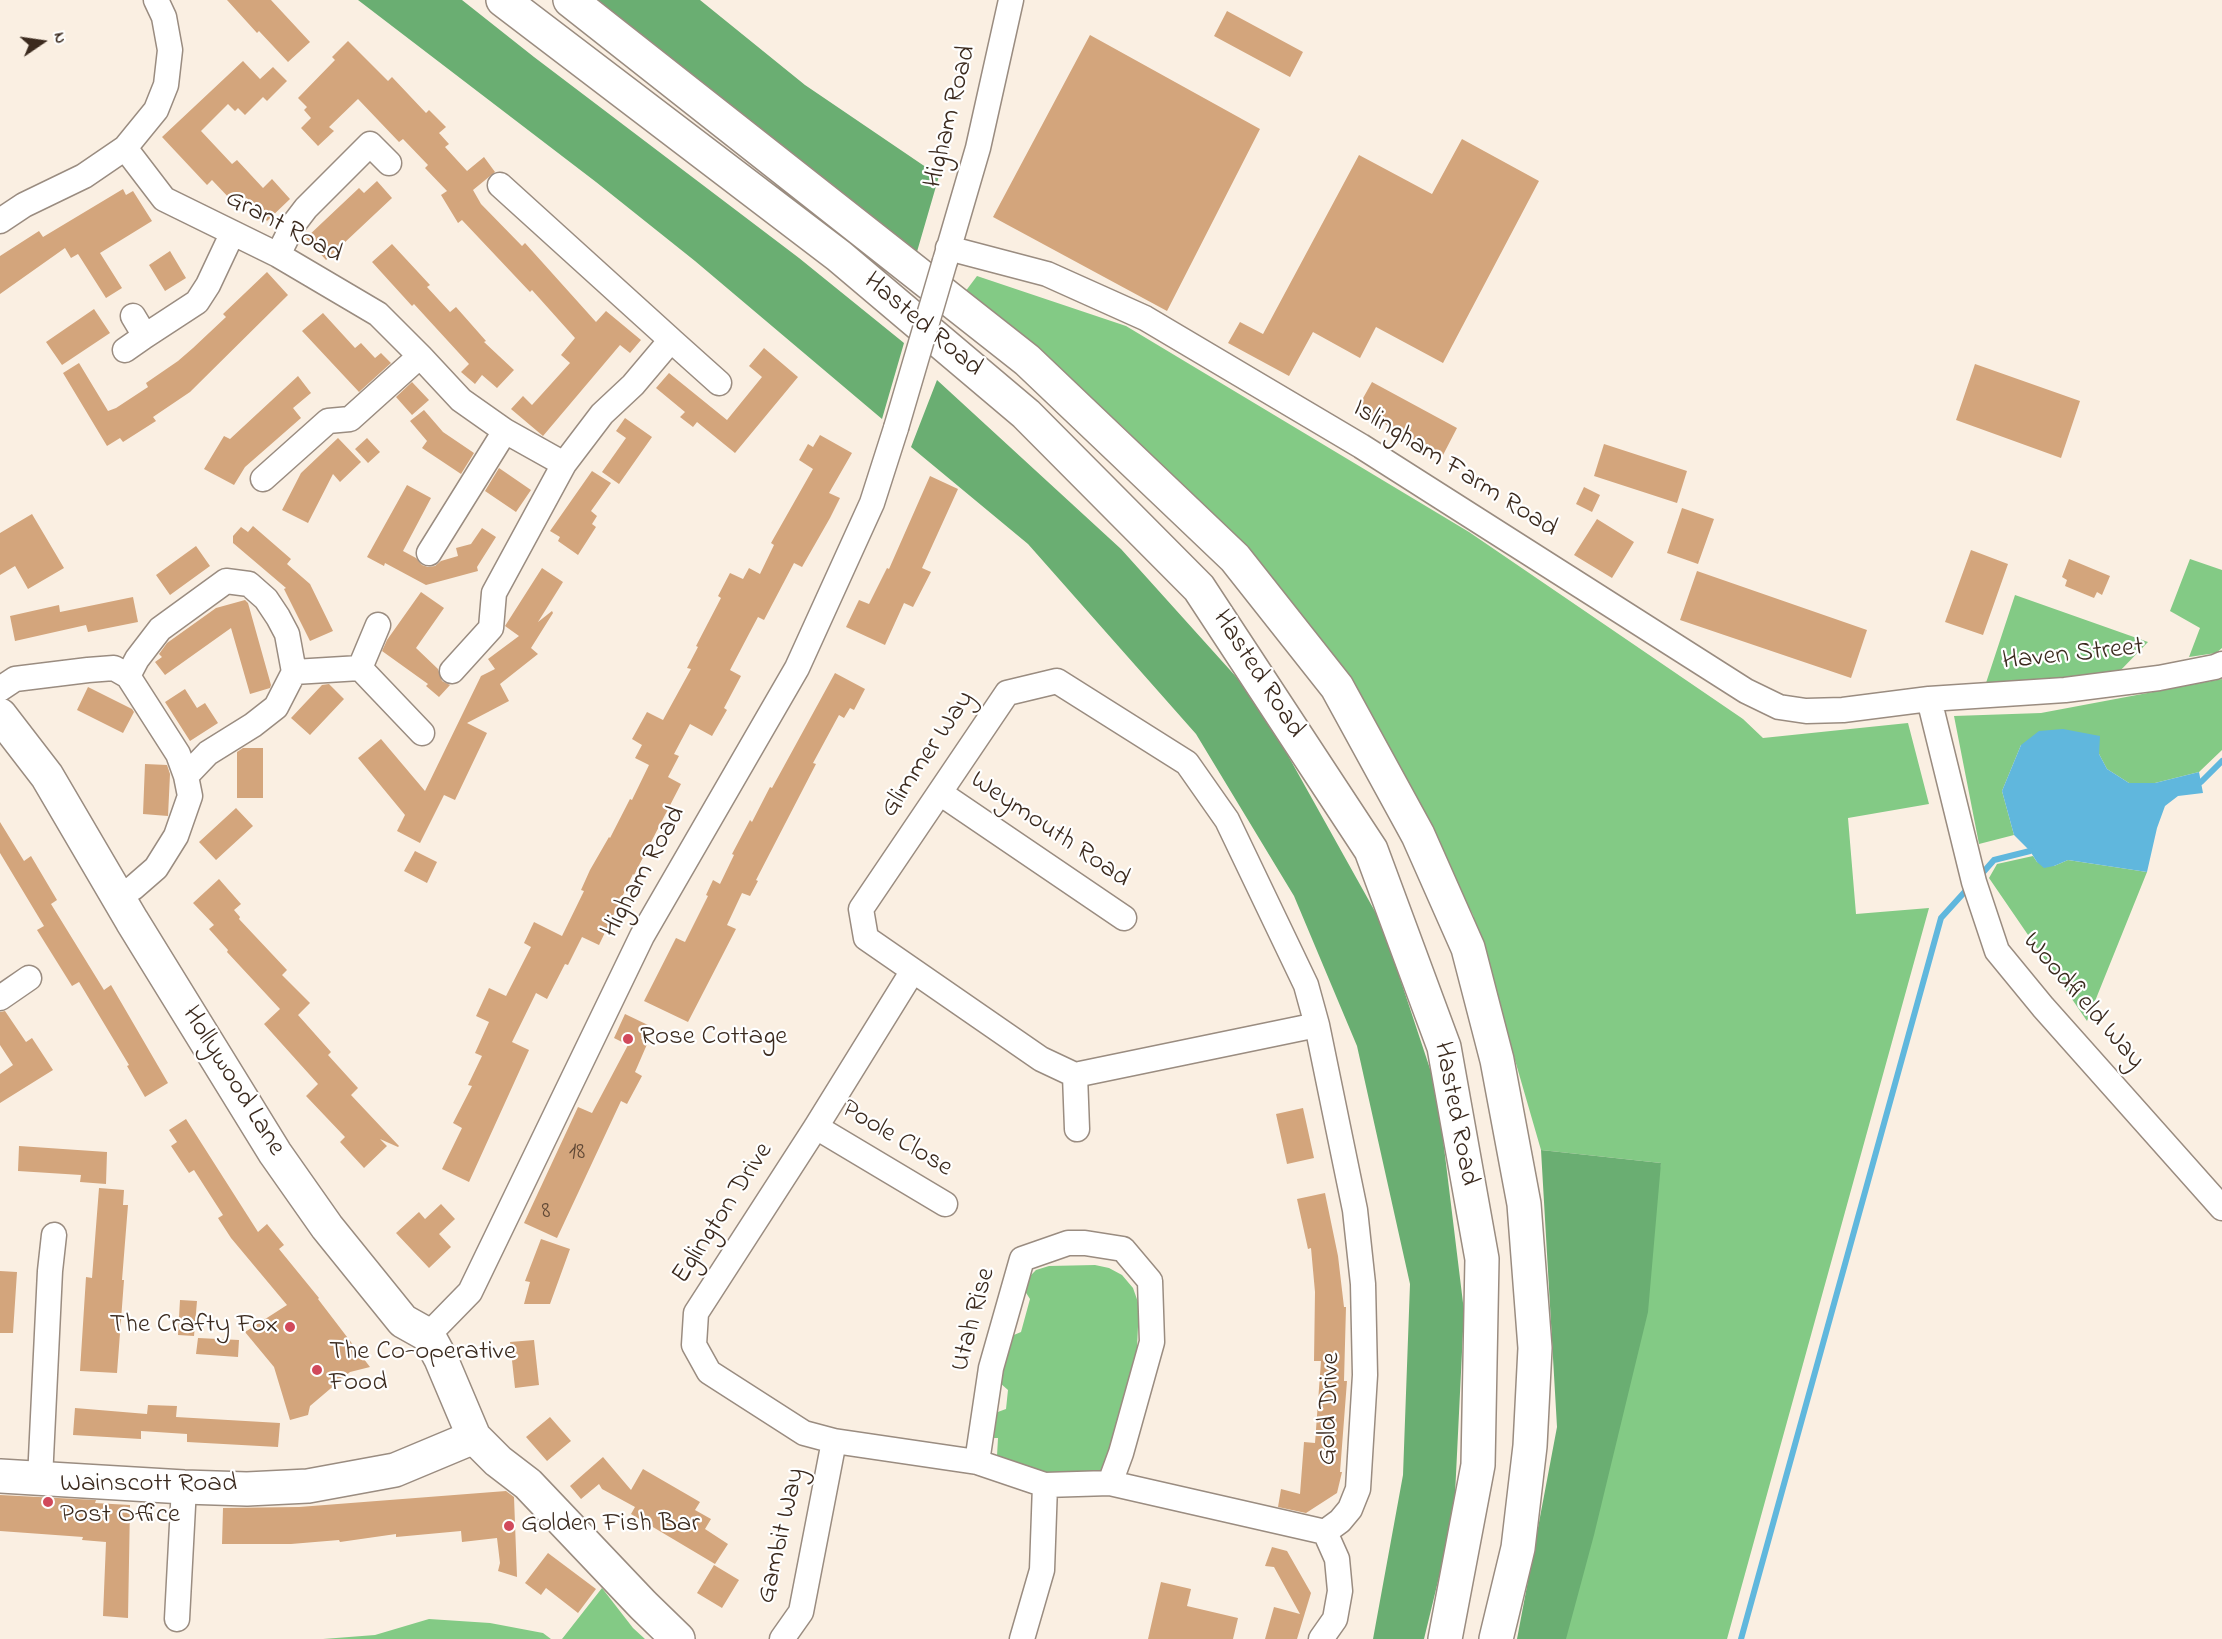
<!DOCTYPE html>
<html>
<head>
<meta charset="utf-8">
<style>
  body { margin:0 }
  #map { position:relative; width:2222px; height:1639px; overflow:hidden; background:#faefe2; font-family:"Indie Flower",sans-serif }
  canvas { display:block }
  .north { position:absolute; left:12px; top:12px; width:60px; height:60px; -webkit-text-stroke:4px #fff; paint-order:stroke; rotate:77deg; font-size:16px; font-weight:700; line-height:24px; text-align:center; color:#3b2a1e }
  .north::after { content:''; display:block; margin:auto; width:21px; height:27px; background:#3b2a1e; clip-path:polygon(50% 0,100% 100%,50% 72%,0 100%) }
</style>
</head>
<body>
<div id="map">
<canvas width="2222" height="1639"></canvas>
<div class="north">N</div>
</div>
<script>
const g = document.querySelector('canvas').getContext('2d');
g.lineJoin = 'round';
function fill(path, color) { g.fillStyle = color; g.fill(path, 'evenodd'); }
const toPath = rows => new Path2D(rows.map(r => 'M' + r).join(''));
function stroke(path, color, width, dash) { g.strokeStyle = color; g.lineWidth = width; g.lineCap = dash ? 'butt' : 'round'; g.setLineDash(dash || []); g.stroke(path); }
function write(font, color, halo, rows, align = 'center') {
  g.font = font + ' "Indie Flower",sans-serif'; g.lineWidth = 4.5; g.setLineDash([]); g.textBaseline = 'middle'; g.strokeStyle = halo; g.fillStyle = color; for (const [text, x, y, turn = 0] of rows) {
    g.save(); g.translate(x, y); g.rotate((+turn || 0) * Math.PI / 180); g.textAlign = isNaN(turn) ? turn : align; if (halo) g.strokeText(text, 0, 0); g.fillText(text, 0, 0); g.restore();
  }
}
fill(toPath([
  [977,276,1126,326,1469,532,1743,719,1763,738,1908,723,1929,804,1848,818,1856,914,1929,908,1727,1639,1564,1639,1661,1163,1541,1150,1473,915,1358,693,1277,584,1124,428,965,292],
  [2190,559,2222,570,2222,648,2216,653,2189,657,2200,628,2170,611],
  [2015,595,2148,642,2117,674,1984,689],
  [2222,679,2222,750,2199,772,2155,783,2129,783,2107,769,2099,754,2021,745,2002,791,2014,835,1979,844,1954,716,2041,713],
  [2033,856,2037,862,2054,866,2068,860,2147,872,2087,1021,1989,878,1997,864],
  [1095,1265,1109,1268,1122,1275,1133,1288,1139,1305,1137,1348,1103,1472,1042,1480,997,1456,998,1438,994,1438,995,1413,1006,1409,1008,1390,1000,1383,1009,1337,1021,1332,1030,1299,1023,1288,1029,1277,1036,1270,1049,1266],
  [602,1588,633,1628,645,1639,562,1639],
  [429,1619,490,1623,543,1633,551,1639,323,1639,375,1635]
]), '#83ca85');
fill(toPath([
  [358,0,462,0,534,57,799,258,904,343,882,419,695,261,596,182],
  [585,0,700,0,805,85,939,176,914,262],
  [937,380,1121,549,1257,700,1382,924,1437,1090,1464,1311,1454,1515,1424,1639,1373,1639,1403,1475,1410,1284,1357,1046,1294,896,1196,734,1028,544,911,447],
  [1541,1150,1661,1163,1648,1312,1594,1535,1566,1639,1517,1639,1557,1427]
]), '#6aae72');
fill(toPath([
  [2063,729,2100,736,2099,754,2107,769,2129,783,2155,783,2199,772,2203,793,2178,796,2165,806,2157,828,2147,872,2068,860,2054,866,2044,868,2037,862,2030,851,2014,835,2002,791,2021,745,2039,731]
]), '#60b7dd');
stroke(toPath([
  [2201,782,2222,761],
  [1979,877,1994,860,2030,851],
  [1741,1639,1941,918,1970,886]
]), '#60b7dd', 6);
fill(toPath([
  [227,0,271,0,310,42,288,62,259,31,257,33],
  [1227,11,1303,52,1290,77,1214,36],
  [1090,35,1260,129,1167,311,993,217],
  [348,41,388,81,392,77,426,113,429,110,446,127,439,133,449,144,445,147,467,171,484,157,495,172,473,190,481,204,522,246,525,243,596,322,606,311,641,340,630,353,620,345,543,436,511,409,523,396,532,405,570,363,561,355,575,338,532,290,530,292,462,220,458,223,441,195,447,191,425,168,428,165,403,139,399,142,358,99,329,127,334,131,318,146,301,128,311,118,304,110,307,107,298,98,335,60,332,57],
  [243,61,260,79,273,67,287,81,267,101,263,97,245,115,238,108,235,111,228,104,201,131,232,164,237,160,263,188,272,179,290,199,267,221,246,198,242,202,237,196,232,201,212,180,207,185,162,137],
  [1462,139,1539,181,1443,363,1376,327,1360,358,1313,332,1289,376,1228,343,1240,322,1263,334,1359,155,1432,194],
  [377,181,392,198,326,260,306,238,359,188,364,193],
  [123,189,126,195,133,191,152,221,100,253,122,288,106,298,78,254,71,258,65,248,0,294,0,256,39,231,43,237],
  [392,244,430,285,427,287,450,312,456,307,486,341,484,342,514,370,497,388,482,375,475,384,461,372,469,364,414,304,412,306,372,262],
  [170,251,186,278,165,291,149,265],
  [267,272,288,295,190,392,153,417,156,421,123,442,120,438,107,446,63,373,79,363,108,411,116,408,148,387,146,383,178,361,193,348,226,317,223,314],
  [94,309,110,333,62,365,46,342],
  [323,313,355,348,361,343,375,358,381,353,391,363,359,392,302,331],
  [764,348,798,377,735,453,697,422,693,427,680,417,685,412,656,388,669,373,727,420,762,377,749,366],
  [1975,364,2080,401,2061,458,1956,420],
  [298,376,311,393,293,408,301,418,245,467,234,485,204,469,224,436,230,439],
  [412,382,429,400,412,415,396,397],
  [1372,382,1457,428,1443,455,1357,409],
  [424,410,443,432,474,453,461,474,422,448,427,441,410,421],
  [625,418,652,437,619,484,602,472,626,438,616,431],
  [820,435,852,453,829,493,840,498,830,518,802,567,794,563,764,620,758,617,750,632,730,670,741,676,724,708,727,710,712,736,690,724,674,754,679,756,668,777,681,784,634,875,633,874,599,945,582,937,568,965,565,964,547,999,536,993,512,1042,529,1050,469,1182,442,1169,462,1128,453,1123,472,1086,468,1085,482,1056,475,1053,489,1022,476,1016,489,988,506,996,531,947,524,943,534,922,562,936,584,891,581,890,590,870,609,837,610,838,630,799,632,800,649,765,635,758,642,745,632,739,647,712,663,720,691,669,687,668,698,647,696,646,721,598,718,596,730,573,743,579,749,568,760,574,774,545,771,543,813,469,799,460,808,444,813,447],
  [338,438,361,462,340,482,333,474,308,523,282,510,301,473],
  [367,438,380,452,368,463,355,449],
  [1604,444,1687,471,1677,503,1594,476],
  [499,468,531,490,516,512,485,491],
  [592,471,611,483,591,511,597,516,592,524,596,527,578,555,558,541,560,537,550,531],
  [930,476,958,489,922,568,931,572,913,607,904,603,885,645,846,627,859,600,869,604,887,568,889,569],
  [407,485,431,498,403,551,416,558,422,565,428,567,435,566,441,561,458,556,456,548,471,544,482,528,496,537,477,567,478,571,426,585,385,563,384,566,367,557],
  [1584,487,1600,495,1592,512,1576,504],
  [1682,508,1714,519,1698,564,1667,553],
  [32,514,64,568,28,589,15,566,0,575,0,533],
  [1597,519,1634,542,1612,578,1574,555],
  [253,526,291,559,287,564,310,584,333,631,310,641,284,589,286,588,233,543,233,536,241,527,248,532],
  [196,546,210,566,170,595,156,575],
  [1971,550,2008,564,1983,635,1945,622],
  [2069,559,2110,576,2102,595,2097,592,2094,598,2065,586,2067,580,2062,577],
  [542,568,563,582,538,622,552,611,553,613,531,648,538,654,500,684,509,701,467,723,487,733,455,800,444,795,420,843,397,831,405,815,358,758,381,739,425,791,481,676,495,669,488,659,519,636,505,626],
  [1697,571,1867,630,1851,678,1680,620],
  [421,592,444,608,416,648,438,669,442,681,450,685,439,697,426,686,428,684,382,651,387,640],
  [133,597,138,622,88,632,86,625,15,641,10,616,59,605,60,612],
  [245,600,248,603,271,685,270,688,250,694,231,628,165,675,155,662,162,657,159,654,167,643,216,608],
  [835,673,865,689,854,710,850,708,844,718,839,715,813,763,816,764,756,880,758,881,750,896,742,893,727,925,736,929,688,1022,644,1001,676,938,685,942,708,896,706,895,713,880,720,884,734,855,732,854,750,820,752,822,770,787,772,788],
  [329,684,344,699,310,735,291,718,322,685],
  [88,687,132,709,134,712,123,733,77,710],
  [185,689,197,708,205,703,218,723,190,741,165,702],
  [243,748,263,748,263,798,237,798,237,752],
  [145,764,167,765,170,774,168,816,143,814],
  [236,808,253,826,216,860,199,842],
  [0,822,24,861,31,856,57,900,51,904,104,990,111,985,168,1083,145,1097,127,1066,129,1065,79,982,72,986,37,930,44,926,0,853],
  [415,851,437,862,427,883,404,871],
  [219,879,241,904,234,910,240,917,239,919,287,970,282,975,310,1003,298,1015,331,1052,328,1055,358,1088,351,1095,399,1146,398,1147,380,1139,387,1146,364,1168,340,1142,345,1137,306,1096,318,1084,264,1024,280,1009,227,952,228,950,209,929,214,925,193,903],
  [5,1011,26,1042,32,1038,53,1070,0,1103,0,1074,13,1065,0,1045,0,1012],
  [625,1014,648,1025,641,1039,648,1042,635,1072,642,1076,627,1104,621,1101,557,1238,524,1223,578,1107,592,1113,628,1045,614,1038],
  [1303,1108,1314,1158,1287,1164,1276,1114],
  [186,1119,258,1232,267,1224,284,1245,279,1249,319,1298,318,1299,370,1367,350,1372,310,1406,308,1415,290,1420,274,1367,245,1332,287,1305,231,1238,218,1218,223,1215,194,1170,189,1173,171,1146,177,1142,169,1130],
  [19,1146,107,1152,106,1184,80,1182,81,1175,18,1171],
  [99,1188,124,1190,123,1205,128,1205,122,1280,124,1280,117,1373,80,1371,86,1277,92,1278],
  [1325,1193,1338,1256,1344,1307,1346,1307,1344,1381,1347,1381,1340,1472,1342,1472,1337,1493,1306,1513,1278,1507,1281,1489,1300,1494,1304,1442,1315,1443,1321,1361,1314,1361,1315,1292,1311,1248,1308,1249,1297,1199],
  [441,1204,455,1219,439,1234,451,1247,429,1268,396,1233,419,1212,425,1219],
  [541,1239,570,1249,550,1304,524,1304,530,1282,525,1281],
  [0,1271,17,1272,13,1333,0,1333],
  [180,1300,197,1301,194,1336,178,1335],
  [198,1338,239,1340,238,1357,196,1354],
  [534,1340,539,1385,515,1388,510,1342],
  [148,1405,177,1406,176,1417,280,1423,278,1447,187,1442,187,1434,141,1431,141,1439,73,1435,75,1408,147,1414],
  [550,1417,571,1441,547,1461,526,1437],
  [603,1457,631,1490,643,1469,700,1502,695,1510,711,1519,705,1529,728,1544,715,1564,631,1514,635,1507,602,1489,599,1484,581,1499,570,1486],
  [506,1491,514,1497,517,1577,498,1571,500,1563,497,1538,462,1542,461,1531,396,1537,396,1534,340,1542,339,1540,291,1544,222,1544,223,1508,299,1507],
  [0,1495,96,1500,95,1503,130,1505,128,1618,103,1616,106,1542,82,1540,83,1537,0,1531],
  [1272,1547,1287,1551,1311,1593,1297,1639,1265,1639,1274,1607,1300,1614,1274,1567,1265,1566],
  [548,1553,596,1589,578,1613,546,1588,541,1595,525,1583],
  [714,1565,739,1580,722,1608,697,1593],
  [1161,1582,1191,1589,1187,1606,1238,1618,1233,1639,1148,1639]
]), '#d3a57c');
const street = toPath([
  [125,148,164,199,278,255,378,314,420,356,461,400,505,431,564,464,602,414,633,385,671,340,719,383],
  [500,185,671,340],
  [0,221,24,205,84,176,125,148,156,110,166,85,170,50,164,17,156,0],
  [948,248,1047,274,1145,318,1361,446,1746,691,1779,707,1806,711,1843,710,1929,699,2065,690,2159,678,2215,667,2222,664],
  [278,255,293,225,306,208,370,144,389,163],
  [945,261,978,148,1011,0],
  [133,316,145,336,197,302,208,285,232,234],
  [125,350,145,336],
  [263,479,328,421,350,419,420,356],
  [429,553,505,431],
  [360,668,378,625],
  [452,671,491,628,494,593,564,464],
  [294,672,360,668,422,733],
  [128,676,178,754,186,776],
  [0,689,15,679,88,670,114,668,128,676,137,659,160,629,226,581,249,584,266,599,278,617,287,634,294,672,276,707,253,725,208,753,186,776,190,796,176,836,156,868,133,888,118,896],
  [1929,699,1974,882,1997,951,2043,1007,2222,1208],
  [940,793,1124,918],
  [912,972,816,1127,696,1313,694,1345,709,1372,804,1433,834,1441,977,1462,1045,1485],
  [0,998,29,978],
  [816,1127,945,1204],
  [1077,1129,1075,1075,1317,1025],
  [428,1335,470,1292,642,936,797,668,872,503,896,428],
  [977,1462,991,1368,1022,1259,1068,1243,1085,1243,1123,1249,1150,1281,1152,1342,1121,1453,1110,1483],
  [40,1479,50,1271,54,1235],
  [177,1619,184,1487],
  [782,1639,801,1612,834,1441],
  [1022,1639,1042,1570,1045,1485,1110,1483,1325,1532,1340,1521,1350,1509,1358,1489,1365,1375,1363,1284,1355,1210,1317,1025,1306,985,1227,820,1187,763,1057,681,1007,693,861,909,866,938,1041,1059,1075,1075],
  [1321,1639,1335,1619,1340,1591,1337,1559,1325,1532]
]);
const secondary = toPath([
  [0,715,47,776,132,921,275,1153,327,1227,403,1321,428,1335,441,1359,474,1437,498,1461,528,1484,643,1605,678,1639],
  [0,1476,184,1487,247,1489,308,1486,395,1470,474,1437]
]);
const primary = toPath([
  [503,0,839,256,1026,414,1199,588,1371,850,1444,1047,1482,1259,1478,1465,1445,1639],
  [570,0,1027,360,1235,558,1337,687,1418,835,1468,948,1497,1060,1524,1204,1535,1348,1530,1446,1518,1548,1496,1639]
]);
stroke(street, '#9a8c80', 27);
stroke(secondary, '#9a8c80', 36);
stroke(primary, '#9a8c80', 36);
stroke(street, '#fff', 24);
stroke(secondary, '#fff', 33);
stroke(primary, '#fff', 33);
const streetBridge = toPath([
  [896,428,945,261]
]);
stroke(streetBridge, '#9a8c80', 27, []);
stroke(streetBridge, '#fff', 24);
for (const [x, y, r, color] of [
  [628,1039,6,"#d1495b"],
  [290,1327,6,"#d1495b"],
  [317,1370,6,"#d1495b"],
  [48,1502,6,"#d1495b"],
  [509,1526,6,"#d1495b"]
]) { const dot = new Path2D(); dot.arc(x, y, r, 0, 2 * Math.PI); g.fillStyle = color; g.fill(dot); stroke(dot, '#fff', 2); }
write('24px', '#614936', null, [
  ["18",577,1154],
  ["8",546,1213]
]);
write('27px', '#3b2a1e', '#fff', [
  ["Higham Road",952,117,-76],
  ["Grant Road",283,228,28],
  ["Hasted Road",922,326,40],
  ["Islingham Farm Road",1454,470,32],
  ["Haven Street",2073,656,-6],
  ["Hasted Road",1257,675,57],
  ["Glimmer Way",929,755,-56],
  ["Weymouth Road",1049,831,34],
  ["Higham Road",645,873,-61],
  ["Woodfield Way",2082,1002,49],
  ["Hollywood Lane",232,1082,58],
  ["Hasted Road",1454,1114,79],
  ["Poole Close",896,1140,31],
  ["Eglington Drive",724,1214,-57],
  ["Utah Rise",975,1320,-75],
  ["Gold Drive",1331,1409,-88],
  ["Gambit Way",783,1536,-77]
]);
write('27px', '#3b2a1e', '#fff', [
  ["Rose Cottage",640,1039],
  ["The Crafty Fox",278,1327,"right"],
  ["The Co-operative",329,1354],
  ["Food",329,1385],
  ["Wainscott Road",60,1486],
  ["Post Office",60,1517],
  ["Golden Fish Bar",521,1526]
], 'left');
</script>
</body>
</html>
